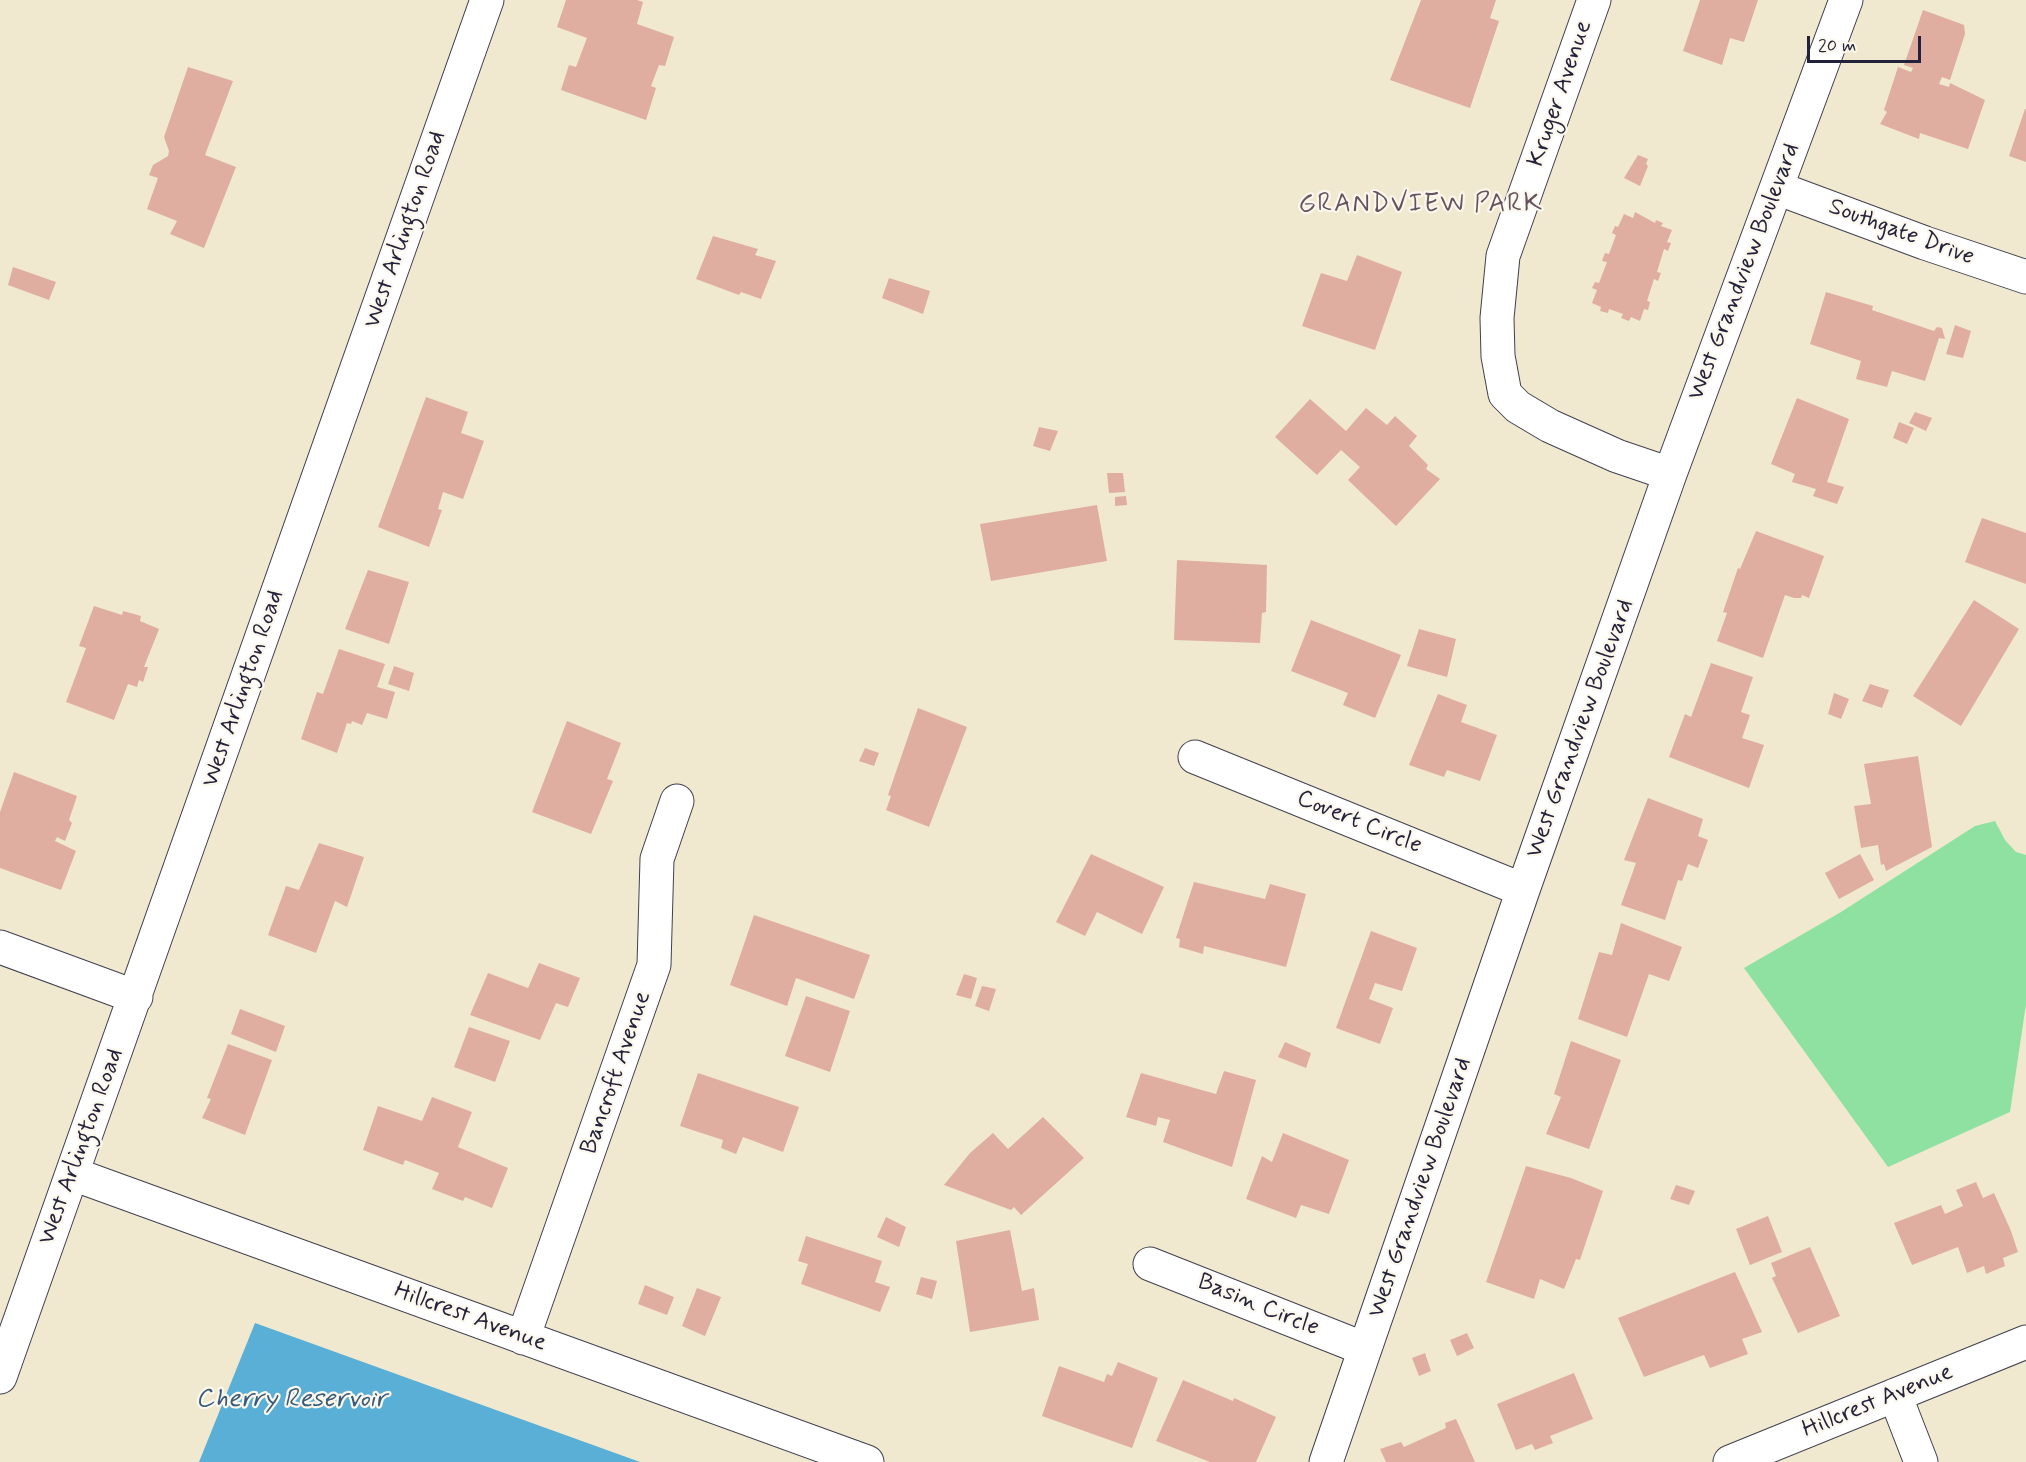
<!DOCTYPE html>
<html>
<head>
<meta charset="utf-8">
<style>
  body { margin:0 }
  #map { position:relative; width:2026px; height:1462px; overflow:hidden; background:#f0e9cf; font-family:Mynerve,sans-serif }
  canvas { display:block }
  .scale { position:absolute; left:1807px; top:36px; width:114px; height:27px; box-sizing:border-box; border:3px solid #22223b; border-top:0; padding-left:8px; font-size:18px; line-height:21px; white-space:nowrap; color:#22223b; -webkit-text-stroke:4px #fbf7ec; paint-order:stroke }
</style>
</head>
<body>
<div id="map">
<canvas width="2026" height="1462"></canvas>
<div class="scale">20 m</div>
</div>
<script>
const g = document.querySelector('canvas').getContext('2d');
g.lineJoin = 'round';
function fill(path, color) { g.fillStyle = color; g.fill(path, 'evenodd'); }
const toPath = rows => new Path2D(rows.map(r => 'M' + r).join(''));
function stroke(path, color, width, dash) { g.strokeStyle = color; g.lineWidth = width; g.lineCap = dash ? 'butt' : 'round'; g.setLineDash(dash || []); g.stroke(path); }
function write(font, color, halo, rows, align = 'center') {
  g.font = font + ' Mynerve,sans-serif'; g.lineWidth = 4.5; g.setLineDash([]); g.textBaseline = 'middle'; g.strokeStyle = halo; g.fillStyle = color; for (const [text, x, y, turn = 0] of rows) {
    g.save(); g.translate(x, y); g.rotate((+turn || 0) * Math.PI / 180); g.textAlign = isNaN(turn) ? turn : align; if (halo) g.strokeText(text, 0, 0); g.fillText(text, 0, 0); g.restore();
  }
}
fill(toPath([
  [1995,821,2005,840,2016,852,2026,855,2026,1004,2010,1112,1888,1167,1744,968,1841,912,1975,826]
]), '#8ee1a1');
fill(toPath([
  [255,1323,640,1462,199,1462]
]), '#59afd6');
fill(toPath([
  [566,0,637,0,643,2,637,24,674,37,665,66,659,65,651,86,656,88,646,120,561,90,569,65,576,67,587,38,557,27],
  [1421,0,1496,0,1490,18,1499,21,1470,108,1390,80],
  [1700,0,1758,0,1744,42,1730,38,1722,65,1683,51],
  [1923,10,1964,25,1965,34,1950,80,1942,77,1939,84,1949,87,1950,83,1985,100,1968,149,1920,133,1919,139,1880,124,1887,112,1884,110,1898,67,1911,72,1913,68,1904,65],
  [188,67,233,81,205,155,236,167,204,248,170,234,177,221,147,209,158,178,149,175,153,165,168,156,169,151,164,137],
  [2025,109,2026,109,2026,162,2009,156],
  [1638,155,1648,159,1646,164,1648,166,1640,186,1624,178],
  [1635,212,1655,223,1656,220,1663,223,1661,226,1672,230,1667,242,1671,243,1668,251,1664,249,1657,272,1661,273,1658,281,1654,279,1647,301,1650,302,1648,310,1644,309,1640,321,1631,317,1629,321,1621,318,1623,314,1609,309,1608,313,1600,311,1601,307,1592,303,1597,290,1592,288,1595,282,1599,283,1607,262,1602,261,1605,253,1609,254,1616,235,1612,233,1615,226,1618,227,1624,214,1633,218],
  [713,236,758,249,755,255,776,261,761,299,741,292,739,295,696,279],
  [1357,255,1402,272,1375,350,1302,326,1321,273,1347,281],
  [13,267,56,282,49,300,8,285],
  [889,278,930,291,923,314,882,298],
  [1826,292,1873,306,1872,310,1934,331,1937,327,1942,328,1945,339,1939,338,1925,381,1892,371,1887,387,1856,379,1861,361,1810,344],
  [1955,325,1971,331,1963,358,1946,354],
  [426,397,468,412,461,433,484,441,463,499,443,492,438,509,442,510,429,547,378,527],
  [1797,398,1849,419,1827,482,1844,487,1837,504,1813,496,1816,489,1792,482,1795,474,1771,464],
  [1310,399,1346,431,1366,408,1387,425,1395,416,1417,436,1409,446,1428,465,1426,469,1440,479,1396,526,1348,480,1360,467,1341,450,1317,475,1275,437],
  [1915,412,1932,418,1926,431,1909,423],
  [1899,422,1914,428,1907,444,1893,438],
  [1039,427,1058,431,1050,451,1033,446],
  [1107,473,1123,473,1125,492,1109,493],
  [1126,496,1127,505,1115,506,1115,497],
  [1097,505,1107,561,991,581,980,524],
  [1982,518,2026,533,2026,584,1965,562],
  [1756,531,1824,556,1809,598,1802,595,1801,598,1794,598,1785,595,1763,658,1717,641,1727,613,1723,612,1738,568,1740,569],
  [1177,560,1267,565,1266,612,1262,613,1260,643,1174,640],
  [368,570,409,582,389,644,345,629],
  [1974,600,2019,629,1961,726,1913,696],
  [94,606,122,615,123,611,141,616,140,621,159,629,144,667,148,667,143,682,139,680,137,687,128,684,114,720,66,702,86,648,79,646],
  [1311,620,1401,655,1375,718,1343,705,1348,693,1291,671],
  [1419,629,1456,639,1447,677,1407,666],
  [339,649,385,664,377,687,395,692,387,719,367,713,362,725,352,721,351,724,347,723,337,753,301,739,317,692,323,694],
  [1711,663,1753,677,1741,712,1750,715,1742,738,1764,745,1749,788,1669,757,1685,714,1691,717],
  [394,666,414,673,409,691,388,684],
  [1870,684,1889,690,1882,708,1862,701],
  [1834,693,1849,699,1841,719,1828,714],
  [1438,694,1467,705,1461,722,1497,735,1480,781,1447,770,1444,777,1409,765],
  [918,708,967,727,929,827,886,810,891,796,888,795],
  [567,721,621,743,607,779,613,781,591,834,532,812],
  [865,748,879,753,874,766,859,761],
  [1918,756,1932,847,1886,871,1884,864,1881,865,1878,845,1861,848,1854,806,1871,804,1864,764],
  [14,772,77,796,69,820,72,823,65,841,57,837,55,841,76,851,61,890,0,868,0,812],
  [1648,798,1703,819,1698,836,1708,840,1698,868,1688,864,1682,881,1678,880,1665,920,1621,905,1636,863,1624,860],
  [319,843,364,857,347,907,335,901,316,953,268,935,286,886,299,890],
  [1091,854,1164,887,1142,934,1097,912,1085,936,1056,922],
  [1860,854,1874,880,1839,899,1825,873],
  [1194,882,1265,899,1270,884,1306,894,1286,967,1204,946,1203,954,1179,947,1180,939,1176,938],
  [754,915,870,955,854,999,796,978,787,1006,730,985],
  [1621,923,1682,947,1669,981,1649,974,1627,1037,1578,1019,1599,952,1612,955],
  [1371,931,1417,948,1402,991,1375,983,1369,999,1393,1008,1380,1044,1336,1028],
  [539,963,580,978,568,1007,556,1003,540,1040,470,1015,488,973,528,988],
  [964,974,977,978,971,999,956,995],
  [982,986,996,989,989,1011,975,1006],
  [806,996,850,1011,830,1072,785,1056],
  [240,1009,285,1026,276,1052,231,1034],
  [469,1027,510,1041,495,1082,454,1067],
  [1571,1041,1621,1060,1589,1149,1546,1134,1561,1097,1554,1094],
  [1285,1042,1311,1053,1306,1068,1278,1057],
  [228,1044,272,1060,245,1135,202,1118,211,1099,207,1098],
  [1224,1071,1256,1080,1232,1167,1163,1142,1170,1120,1158,1117,1156,1126,1126,1117,1141,1073,1216,1094],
  [698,1073,799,1107,783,1152,743,1137,736,1154,721,1148,723,1140,680,1126],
  [432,1097,472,1112,458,1147,508,1168,492,1208,465,1197,463,1201,432,1189,439,1173,405,1160,403,1165,363,1150,378,1106,422,1121],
  [1043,1117,1084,1158,1021,1215,1014,1207,1011,1210,944,1185,970,1153,993,1133,1008,1149],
  [1283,1133,1349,1160,1329,1214,1301,1205,1296,1218,1246,1199,1262,1156,1272,1162],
  [1526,1166,1571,1178,1603,1191,1580,1260,1576,1259,1564,1289,1540,1279,1534,1299,1486,1282],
  [1976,1182,1983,1198,1994,1193,2011,1231,2018,1252,2003,1258,2005,1266,1986,1274,1984,1266,1967,1273,1958,1247,1912,1265,1894,1223,1941,1205,1945,1214,1963,1206,1956,1190],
  [1676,1185,1695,1191,1689,1205,1670,1199],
  [1768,1216,1782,1252,1750,1265,1736,1229],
  [886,1217,906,1227,899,1247,877,1237],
  [1010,1230,1022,1291,1034,1288,1039,1320,970,1332,956,1241],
  [806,1236,882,1261,875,1282,890,1287,880,1312,801,1284,808,1264,798,1261],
  [1810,1247,1840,1316,1798,1333,1772,1278,1776,1276,1771,1263],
  [1735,1272,1762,1332,1742,1339,1748,1354,1710,1368,1704,1355,1644,1377,1618,1318],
  [921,1277,937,1281,932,1299,916,1294],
  [645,1285,674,1297,667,1315,638,1304],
  [697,1288,721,1297,705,1336,682,1326],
  [1467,1333,1474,1348,1457,1356,1450,1340],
  [1425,1353,1431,1371,1419,1376,1412,1358],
  [1118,1362,1158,1378,1132,1448,1042,1416,1059,1366,1104,1382,1107,1374,1112,1376],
  [1574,1373,1593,1419,1550,1436,1553,1443,1535,1450,1532,1444,1516,1450,1497,1404],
  [1183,1380,1233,1401,1234,1398,1276,1417,1256,1462,1210,1462,1156,1441],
  [1456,1419,1475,1462,1386,1462,1380,1449,1401,1442,1404,1447,1446,1428,1445,1423]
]), '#dfaea0');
const minor = toPath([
  [1594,0,1503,256,1497,318,1498,356,1505,394,1518,407,1550,426,1617,456,1670,474],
  [1777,188,1925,243,2026,277],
  [1195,757,1523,890],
  [0,947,136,997],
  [73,1174,867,1462],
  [1150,1264,1365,1349],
  [523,1338,654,965,657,859,677,801],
  [0,1377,487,0],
  [1895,1395,1921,1462],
  [1326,1462,1523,890,1670,474,1846,0],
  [1730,1462,2026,1342]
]);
stroke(minor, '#414051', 35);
stroke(minor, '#fff', 33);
write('24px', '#22223b', '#fbf7ec', [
  ["Kruger Avenue",1561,94,-71],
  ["West Arlington Road",406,230,-71],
  ["Southgate Drive",1901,233,20],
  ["West Grandview Boulevard",1745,272,-69],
  ["West Arlington Road",244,689,-71],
  ["West Grandview Boulevard",1581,729,-70],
  ["Covert Circle",1359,823,22],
  ["Bancroft Avenue",617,1073,-71],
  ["West Arlington Road",82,1147,-70],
  ["West Grandview Boulevard",1421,1188,-71],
  ["Basin Circle",1258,1306,22],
  ["Hillcrest Avenue",470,1318,20],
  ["Hillcrest Avenue",1878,1402,-22]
]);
g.letterSpacing = '1.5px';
write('26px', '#64535e', '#fbf7ec', [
  ["GRANDVIEW PARK",1421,206]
]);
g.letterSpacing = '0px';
write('italic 26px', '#385a79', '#fbf7ec', [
  ["Cherry Reservoir",291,1401]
]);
</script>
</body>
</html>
